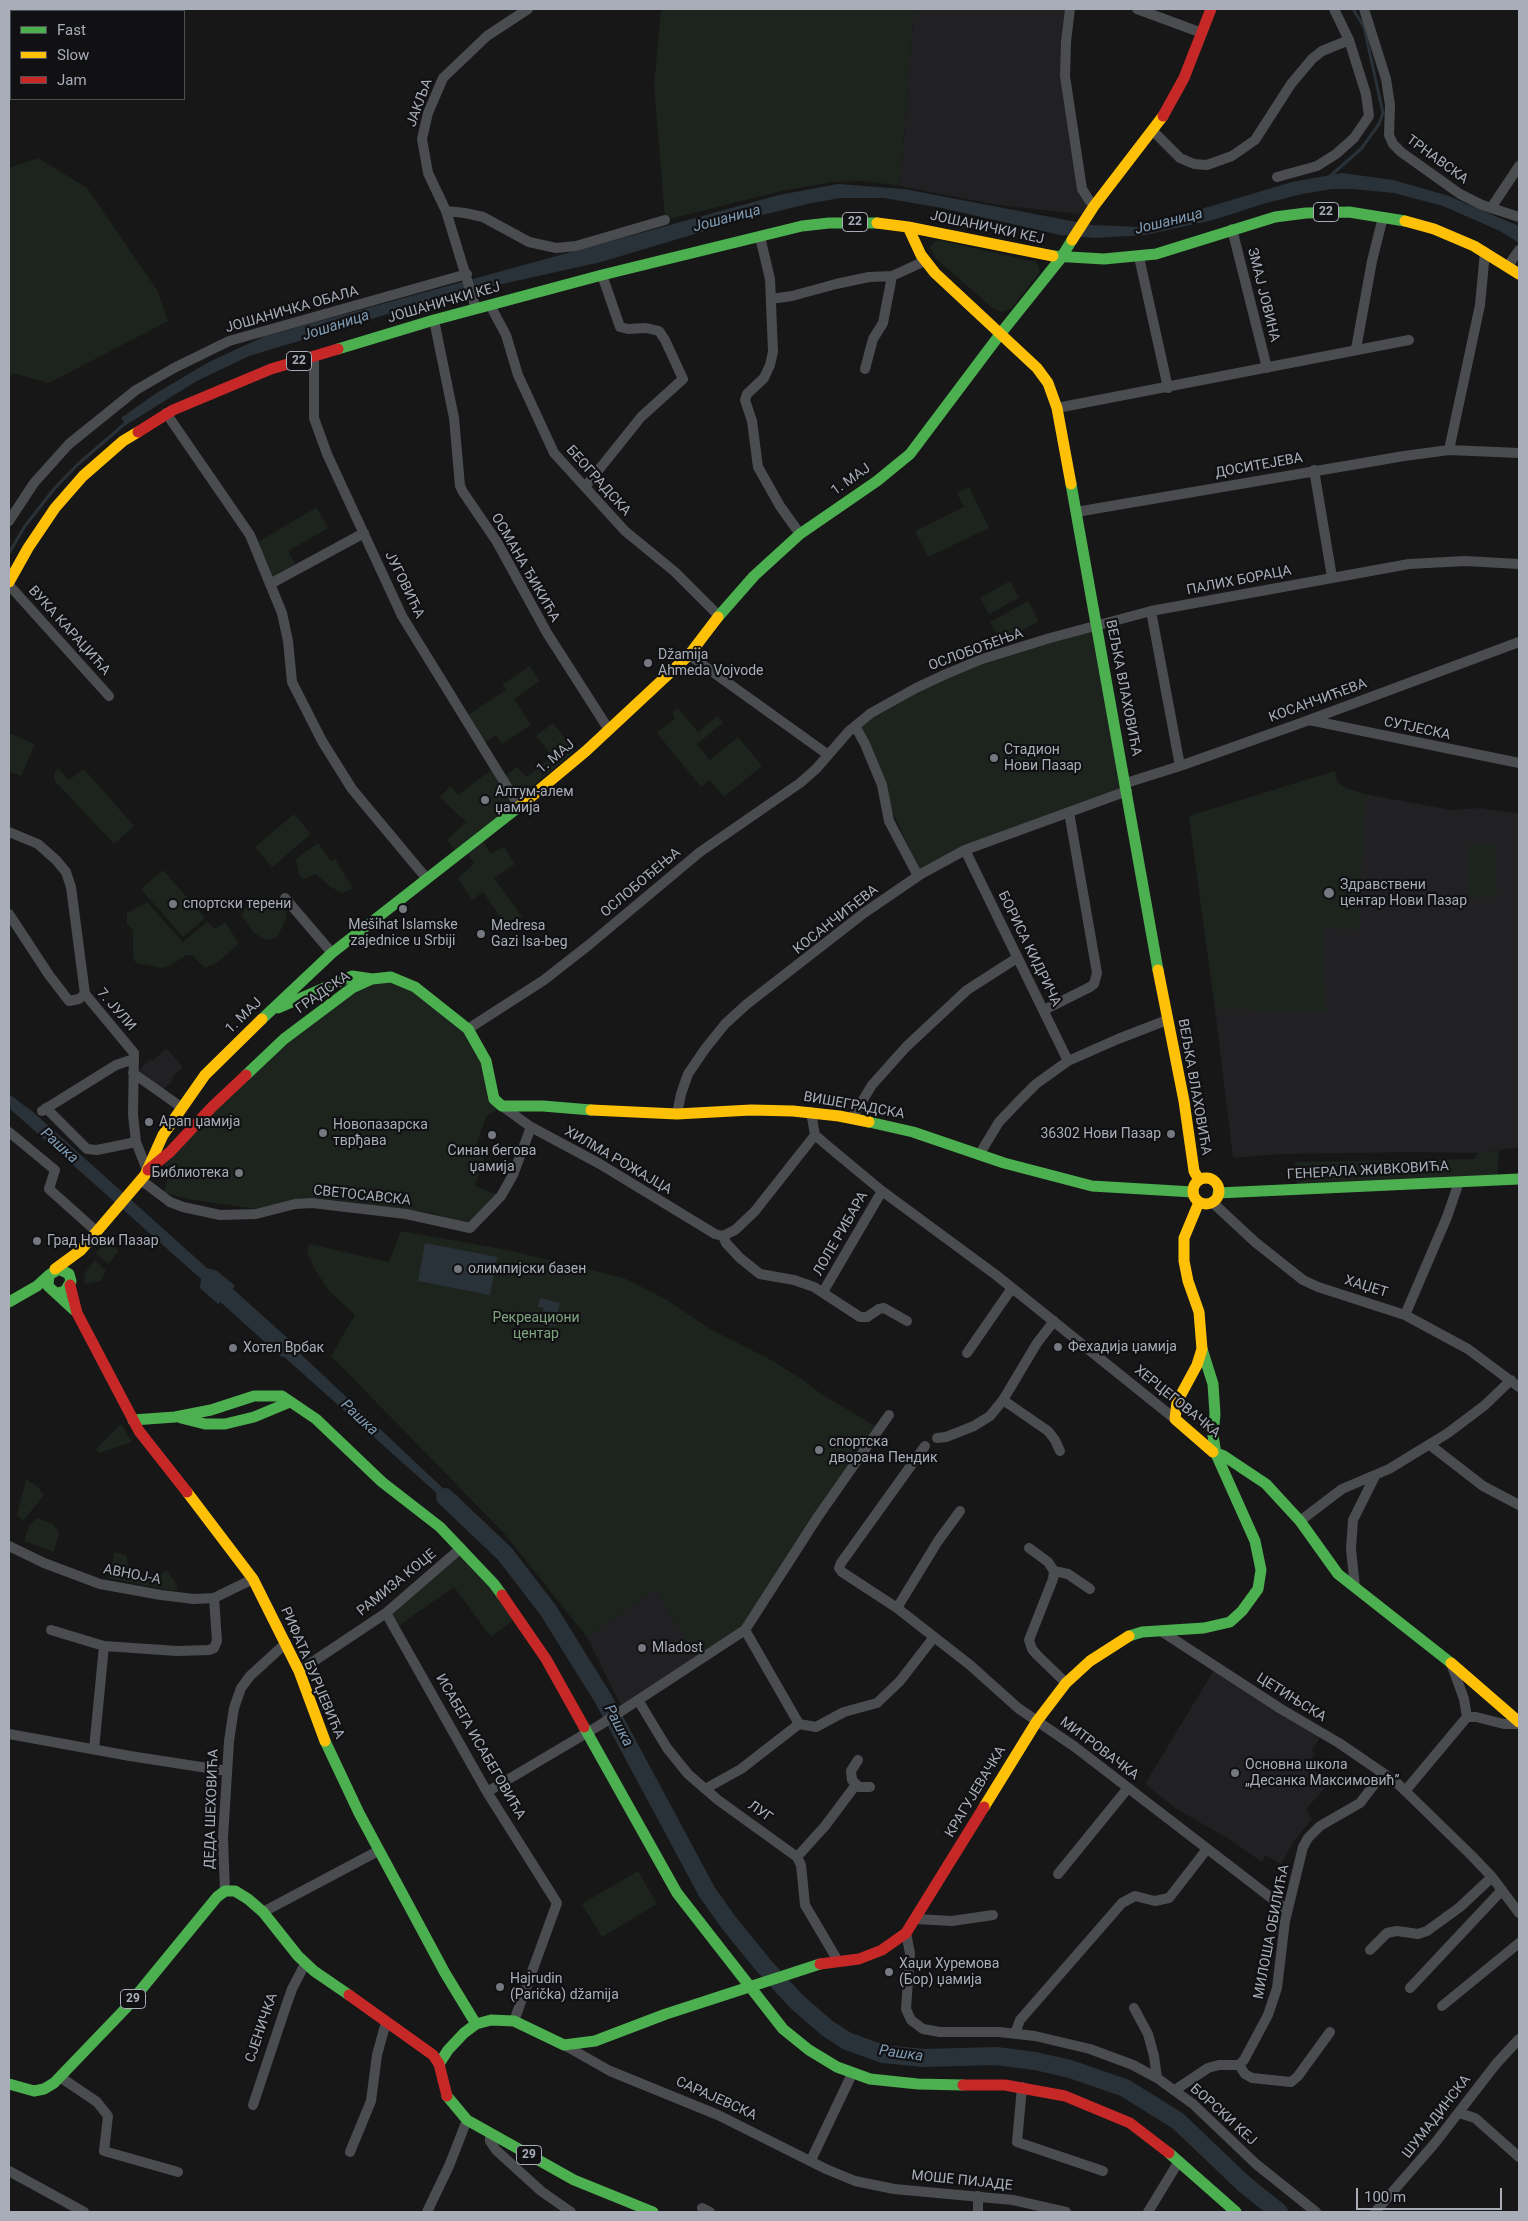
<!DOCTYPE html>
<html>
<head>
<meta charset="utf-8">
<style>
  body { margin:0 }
  #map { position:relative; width:1528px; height:2221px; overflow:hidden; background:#171717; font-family:Roboto,sans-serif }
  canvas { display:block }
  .frame { position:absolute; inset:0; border:10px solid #a8adb8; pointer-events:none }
  .legend { position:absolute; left:10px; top:10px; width:175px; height:90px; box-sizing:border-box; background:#111113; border:1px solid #4d4f55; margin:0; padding:6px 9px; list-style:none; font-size:15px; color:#a8adb8 }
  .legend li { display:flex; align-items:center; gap:10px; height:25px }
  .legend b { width:25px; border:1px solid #4d4f55 }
  .scale { position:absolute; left:1356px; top:2188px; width:146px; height:22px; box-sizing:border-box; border:2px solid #a8adb8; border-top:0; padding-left:6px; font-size:15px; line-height:18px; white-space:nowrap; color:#a8adb8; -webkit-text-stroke:4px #111113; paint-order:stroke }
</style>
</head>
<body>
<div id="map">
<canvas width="1528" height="2221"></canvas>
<div class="frame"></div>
<ul class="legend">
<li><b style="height:6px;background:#4caf50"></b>Fast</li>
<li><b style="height:6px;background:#ffc107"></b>Slow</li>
<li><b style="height:6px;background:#c62828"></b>Jam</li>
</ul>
<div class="scale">100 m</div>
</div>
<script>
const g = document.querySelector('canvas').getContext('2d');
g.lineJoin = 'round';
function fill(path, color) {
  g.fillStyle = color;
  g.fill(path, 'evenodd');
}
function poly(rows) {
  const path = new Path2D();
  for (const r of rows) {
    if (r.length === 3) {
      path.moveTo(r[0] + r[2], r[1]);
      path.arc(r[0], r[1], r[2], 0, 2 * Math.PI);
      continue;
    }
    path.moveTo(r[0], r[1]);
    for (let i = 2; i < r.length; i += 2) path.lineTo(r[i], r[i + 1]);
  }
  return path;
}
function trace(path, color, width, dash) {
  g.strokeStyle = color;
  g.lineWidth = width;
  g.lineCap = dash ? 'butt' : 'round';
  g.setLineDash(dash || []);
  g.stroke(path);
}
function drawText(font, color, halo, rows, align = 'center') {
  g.font = font + ' Roboto,sans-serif';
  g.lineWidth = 4.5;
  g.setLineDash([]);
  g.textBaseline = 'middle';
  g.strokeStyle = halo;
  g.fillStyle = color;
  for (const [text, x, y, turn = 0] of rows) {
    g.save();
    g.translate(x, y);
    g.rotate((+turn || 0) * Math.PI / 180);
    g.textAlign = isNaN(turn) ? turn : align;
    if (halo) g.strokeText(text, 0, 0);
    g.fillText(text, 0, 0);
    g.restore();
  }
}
fill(poly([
  [914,9,1070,9,1065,68,1089,215,998,205,900,186],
  [1335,771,1337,781,1343,787,1359,793,1451,810,1481,808,1519,814,1519,1147,1479,1153,1421,1152,1280,1154,1233,1158,1215,1009,1189,816],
  [166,1048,183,1067,171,1078,173,1080,162,1091,139,1070,150,1059,153,1061],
  [655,1589,698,1659,623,1710,587,1637],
  [1214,1670,1321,1736,1312,1750,1315,1754,1310,1762,1327,1786,1306,1809,1312,1819,1294,1841,1281,1864,1265,1855,1262,1862,1227,1838,1175,1808,1145,1784]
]), '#212123');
fill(poly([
  [661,9,914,9,900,186,865,181,831,182,782,191,665,220,654,86],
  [38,158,87,188,157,290,168,321,49,383,13,373,9,378,9,168],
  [938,240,1036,262,1039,267,1039,273,1011,309,1002,312,994,309,935,258,930,246],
  [969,487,989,528,928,557,915,531,964,507,957,493],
  [317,507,328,528,288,551,295,564,271,578,258,542],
  [1010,581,1019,598,989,614,980,598],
  [1028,601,1039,621,1001,642,990,622],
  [1096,625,1127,791,965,850,921,874,854,726,946,674],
  [530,666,540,681,514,699,531,725,502,744,496,735,483,744,465,717,506,690,502,685],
  [678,708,698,732,717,716,723,723,697,744,710,760,738,737,762,766,724,797,710,780,701,787,657,733,675,718,672,713],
  [553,723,575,751,518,798,503,777,517,767,527,777,552,756,536,736],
  [9,733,35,744,21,776,11,772,9,778],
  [58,768,69,780,84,769,134,826,114,844,54,780,55,771],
  [491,770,513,804,456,851,447,840,466,822,440,797,451,786,458,795],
  [1335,771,1337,781,1343,787,1367,795,1363,828,1360,930,1323,928,1326,1012,1215,1009,1189,816],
  [294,814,311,834,272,867,255,847],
  [482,840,491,854,504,847,515,864,494,878,522,917,509,929,483,892,472,900,458,878,474,864,467,852],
  [318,843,331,861,335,859,353,888,342,893,331,887,316,874,304,879,299,875,296,859],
  [1494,845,1497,897,1470,898,1467,846],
  [163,870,205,918,183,937,141,889],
  [278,900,285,905,287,916,277,938,267,940,254,933,241,915,247,906,268,905],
  [147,902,183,942,207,922,215,929,225,922,239,944,216,963,205,968,192,955,186,955,171,965,163,968,136,963,133,958,133,930,127,924,127,913],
  [391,977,461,1024,502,1106,486,1117,475,1149,486,1152,475,1186,501,1196,470,1228,433,1213,320,1198,304,1198,257,1209,187,1199,164,1192,170,1171,161,1161,329,1004],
  [1499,1150,1497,1179,1297,1189,1295,1162,1474,1159,1479,1153],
  [401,1231,507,1250,624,1278,667,1300,710,1329,771,1360,803,1380,821,1394,880,1429,745,1630,698,1659,655,1589,587,1637,503,1532,331,1356,355,1315,329,1291,314,1268,307,1252,309,1244,389,1262],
  [108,1240,119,1251,108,1264,96,1253],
  [95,1260,106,1271,100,1281,84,1284,85,1273],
  [121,1424,132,1442,99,1453,96,1449],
  [26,1480,36,1485,44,1495,23,1521,17,1515],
  [37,1518,53,1524,59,1533,54,1552,24,1541,29,1525],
  [461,1548,518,1616,491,1637,454,1587,394,1629,386,1613],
  [115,1552,126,1555,129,1566,143,1577,154,1577,167,1571,178,1586,174,1591,163,1589,108,1578],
  [638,1871,657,1904,602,1937,582,1904]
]), '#1d241e');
fill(poly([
  [1342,173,1393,180,1446,195,1519,226,1519,243,1500,231,1443,206,1394,193,1353,189,1332,189,1302,194,1266,203,1213,220,1145,235,1095,238,1060,235,942,208,884,198,840,198,807,204,738,221,601,262,484,288,388,314,249,356,195,382,126,425,121,418,158,392,209,362,265,336,779,195,838,184,904,189,1092,225,1141,227,1292,182],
  [9,1094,33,1112,207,1268,217,1271,235,1286,232,1290,237,1295,228,1305,222,1299,218,1304,200,1288,201,1279,9,1108],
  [425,1243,497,1257,490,1295,418,1281],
  [540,1298,560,1303,555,1326,540,1323,544,1308,538,1307],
  [272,1327,466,1510,459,1513,263,1338]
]), '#2a3239');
trace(poly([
  [1329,177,1361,149,1379,124,1383,113,1364,27,1353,9],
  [9,553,25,526,54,489,77,465,128,421]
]), '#2a3239', 3);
trace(poly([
  [215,1285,285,1348],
  [445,1497,505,1554,548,1610,604,1700,707,1892,729,1923,764,1966,797,2002,827,2028,847,2041,883,2054,924,2058,996,2056,1035,2061,1070,2069,1125,2088,1178,2121,1244,2184,1279,2212]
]), '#2a3239', 18);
trace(poly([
  [1070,9,1066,42,1065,76,1082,189,1089,200,1094,206],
  [1137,9,1202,33],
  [1364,9,1386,79,1390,105,1389,135,1393,144,1401,152,1460,194,1482,205,1519,217],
  [1153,131,1180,158,1194,164,1207,165,1232,156,1255,140,1291,84,1312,59,1322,51,1349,40],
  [1277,177,1317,166,1336,154,1354,138,1369,116,1366,94,1349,40,1334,9],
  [1491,208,1519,166],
  [446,211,465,213,483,217,529,242,556,248,576,246,665,220],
  [1232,229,1267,368],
  [760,237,770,279,773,352,770,365,764,378,747,394,745,400,752,421,758,467,780,506,800,534],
  [1139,257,1168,388],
  [1508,266,1519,250],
  [771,299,792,296,836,284,869,277,892,276,925,261],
  [490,305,506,335,518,375,554,453,625,531,675,572,719,616],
  [476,309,446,211,428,173,422,139,428,113,443,78,487,36,528,9],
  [434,320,454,418,460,486,463,492,497,542,547,633,609,730],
  [1356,349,1372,261,1383,217],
  [314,357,314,418,327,454,402,616,519,806],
  [865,369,873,339,883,323,892,276],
  [1057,408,1409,340],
  [166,413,250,535,282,613,288,641,292,682,322,741,352,789,427,879],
  [1449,450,1480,305,1485,252],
  [1314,470,1332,577],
  [585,487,641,417,683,379,665,340,659,331,646,328,628,329,620,327,602,275],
  [1076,512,1404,456,1449,450,1519,453],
  [9,521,34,483,69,444,136,390,174,368,229,341,467,274],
  [270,584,364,533],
  [9,585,109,696],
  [1151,611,1180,766],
  [689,655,827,754],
  [1309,720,1519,763],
  [855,726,865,744,882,785,889,821,918,876],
  [1126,783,1180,766,1301,723,1519,642],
  [9,832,38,844,56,860,66,872,71,887,85,994],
  [965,850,1068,1061],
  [285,898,332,953],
  [9,914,49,975,69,1001,79,999,85,994],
  [85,994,134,1053,133,1115,136,1142,147,1170],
  [1044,1010,1090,987,1094,984,1097,973,1069,812],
  [468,1029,544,980,590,944,700,852,800,783,816,769,849,731,871,713,916,688,946,674,982,659,1050,638,1151,611,1409,564,1465,561,1519,564],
  [133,1073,181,1107],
  [502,1106,531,1127,600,1164,715,1234,723,1236,735,1230,755,1211,815,1135],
  [46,1108,87,1149,97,1150,136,1142],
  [42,1111,116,1065,134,1059],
  [811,1112,815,1135,829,1147,882,1191,996,1275,1175,1419],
  [677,1114,681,1094,688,1074,705,1049,725,1024,747,1004,864,913,921,874,965,850,1127,791],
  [852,1118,872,1085,906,1047,967,990,1017,958],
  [9,1132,55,1170,49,1189,96,1231],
  [979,1155,999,1122,1019,1101,1036,1084,1068,1061,1118,1039,1167,1020],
  [141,1180,170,1202,183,1207,220,1215,256,1214,295,1204,312,1203,406,1214,470,1228,501,1196,513,1175,531,1127],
  [1212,1202,1255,1242,1303,1280,1318,1287,1405,1315,1468,1349,1519,1387],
  [723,1236,726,1243,740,1258,760,1274,794,1280,814,1287,860,1317,867,1317,879,1309,884,1308,907,1321],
  [823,1292,882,1191],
  [1405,1315,1447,1217,1459,1182],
  [967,1353,1012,1288],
  [1003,1400,1048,1431,1055,1440,1060,1451],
  [937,1438,946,1437,974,1426,990,1416,1003,1400,1037,1343,1054,1321],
  [1430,1445,1483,1486,1519,1505],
  [925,1446,841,1563,839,1568,842,1572,897,1608,970,1665,1018,1708,1075,1747,1287,1910],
  [1300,1521,1342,1489,1389,1469,1448,1433,1485,1405,1511,1380],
  [9,1546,44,1563,100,1584,161,1595,194,1599,214,1598,253,1579],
  [1029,1548,1048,1562,1054,1571,1068,1574,1090,1589],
  [1054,1571,1053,1579,1029,1640,1032,1649,1037,1655,1066,1683],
  [1355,1587,1351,1549,1353,1520,1375,1476],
  [897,1608,938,1541,960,1511],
  [386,1613,487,1792,557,1903,514,2021],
  [51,1630,104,1646,177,1651,209,1650,214,1648,217,1641,214,1598],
  [745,1630,799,1724],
  [1161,1631,1281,1709,1339,1743,1396,1782,1471,1855,1492,1877,1519,1913],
  [299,1671,386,1613,461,1548],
  [638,1700,667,1748,688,1774,718,1800,797,1857,801,1865,805,1905,838,1961],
  [1467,1717,1476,1717,1504,1724,1519,1724],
  [9,1734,130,1756,227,1771],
  [94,1749,104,1646],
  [858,1760,851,1771,852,1780,859,1787,870,1787],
  [705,1789,741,1769,799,1724,816,1727,844,1712,877,1703,900,1681,934,1637],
  [1406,1790,1467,1717,1464,1699,1452,1666],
  [487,1792,600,1725,745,1630,817,1518,889,1415],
  [797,1857,825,1826,855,1786],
  [1058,1874,1128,1788],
  [225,1891,223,1838,229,1741,234,1708,241,1688,250,1676,286,1643],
  [263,1912,378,1851],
  [916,1919,952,1921,993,1915],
  [906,1933,910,1953,906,2009,911,2020,923,2029,940,2032,999,2032,1035,2036,1090,2049,1133,2065,1157,2078,1193,2104,1256,2164,1316,2212],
  [1370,1950,1387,1933,1397,1931,1418,1934,1427,1931,1460,1907,1492,1877],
  [1410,1988,1502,1890],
  [1442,2006,1519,1943],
  [1134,2008,1148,2034,1154,2056,1157,2078],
  [1015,2033,1020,2020,1122,1903,1135,1896,1155,1901,1169,1898,1207,1849],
  [564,2045,610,2071,718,2115,826,2169,855,2181,894,2189,1013,2200,1066,2212],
  [1239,2065,1245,2074,1252,2078,1291,2082,1298,2076,1330,2032],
  [60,2077,97,2102,108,2116,104,2151,178,2172],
  [1022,2087,1017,2142,1103,2171],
  [1175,2090,1208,2068,1219,2065,1239,2065,1244,2060,1268,2015,1277,1988,1285,1921,1303,1847,1308,1838,1320,1826,1360,1803,1383,1773],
  [253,2105,285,2009,292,1989,305,1964],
  [1459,2113,1475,2118,1519,2157],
  [490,2133,490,2141,496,2150,541,2191,571,2212],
  [350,2152,371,2101,377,2055,386,2022],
  [811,2160,852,2074],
  [9,2171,84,2212],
  [702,2208,710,2212],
  [427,2212,449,2166,467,2120],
  [978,2212,978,2196],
  [1148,2212,1179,2161],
  [1375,2212,1435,2143,1496,2064,1519,2039]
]), '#4b4c50', 10);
trace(poly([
  [1053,256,1104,259,1156,254,1275,217,1306,213,1349,212,1405,221],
  [338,349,434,320,602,275,802,226,829,223,877,223],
  [1071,484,1158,970],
  [718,617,754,576,800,534,877,481,910,454,1001,333,1061,258,1072,240],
  [278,1008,352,976,372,979],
  [262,1019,332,953,520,806],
  [246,1075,284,1039,352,988,372,979,391,977,415,987,468,1029,486,1061,494,1099,502,1106,543,1106,591,1110],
  [869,1122,913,1132,1004,1163,1092,1186,1193,1192],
  [1218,1193,1519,1179],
  [58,1293,65,1291,71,1281,69,1274,59,1269,49,1275,48,1286,74,1310],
  [9,1302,37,1286,49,1275],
  [181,1418,205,1424,225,1424,254,1417,290,1402],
  [133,1420,175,1417,211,1410,254,1396,282,1396,316,1419,382,1482,440,1527,494,1584,502,1595],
  [1213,1452,1224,1456,1266,1484,1300,1521,1338,1574,1451,1663],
  [1129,1636,1142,1632,1204,1628,1230,1622,1242,1611,1258,1589,1261,1570,1255,1541,1216,1454,1213,1436,1215,1414,1213,1384,1202,1349],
  [584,1727,677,1893,783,2029,809,2050,837,2067,870,2079,918,2084,963,2085],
  [325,1741,359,1813,445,1973,476,2024],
  [439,2064,448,2050,464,2033,476,2024,491,2020,514,2021,564,2045,595,2041,666,2014,820,1964],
  [9,2084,34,2091,44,2089,54,2083,126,2008,217,1897,225,1891,235,1891,248,1899,263,1912,298,1956,314,1971,349,1995],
  [447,2096,467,2120,574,2180,653,2212],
  [1169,2153,1236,2212]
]), '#4caf50', 11);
trace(poly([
  [1405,221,1434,229,1474,246,1519,274],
  [877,223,908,227,1053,256],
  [908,227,921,255,935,273,1037,368,1048,383,1057,408,1071,484],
  [1072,240,1094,206,1163,116],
  [9,582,28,548,55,508,83,476,123,441,138,432],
  [520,806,586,751,689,655,718,617],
  [1158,970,1184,1101,1194,1171,1199,1180],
  [591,1110,677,1114,751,1110,793,1111,839,1116,869,1122],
  [1206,1191,13],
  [1199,1202,1184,1238,1184,1261,1188,1281,1199,1312,1202,1349,1197,1365,1177,1402,1175,1419,1213,1452],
  [55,1269,81,1250,145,1175,163,1135,205,1075,262,1019],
  [187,1492,253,1579,299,1671,325,1741],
  [1451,1663,1519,1722],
  [984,1807,1037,1721,1066,1683,1090,1661,1129,1636]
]), '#ffc107', 11);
trace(poly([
  [1163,116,1184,78,1211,9],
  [138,432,173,410,271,369,338,349],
  [148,1170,170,1152,212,1107,246,1075],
  [70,1285,77,1313,139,1431,187,1492],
  [502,1595,546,1659,584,1727],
  [820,1964,859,1959,882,1950,906,1933,984,1807],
  [349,1995,433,2055,439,2064,447,2096],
  [963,2085,1005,2085,1065,2096,1130,2123,1169,2153]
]), '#c62828', 11);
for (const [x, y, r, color] of [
  [648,663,5,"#757880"],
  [994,758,5,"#757880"],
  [485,800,5,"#757880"],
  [1329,893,6,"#757880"],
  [173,904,5,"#757880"],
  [403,909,5,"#757880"],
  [481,934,5,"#757880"],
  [149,1122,5,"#757880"],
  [323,1133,5,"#757880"],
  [1171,1134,5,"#757880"],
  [492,1135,5,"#757880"],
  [239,1173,5,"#757880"],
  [37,1241,5,"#757880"],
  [458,1269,5,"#757880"],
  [1058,1347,5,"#757880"],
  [233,1348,5,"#757880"],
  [819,1450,5,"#757880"],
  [642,1648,5,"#757880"],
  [1235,1773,5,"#757880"],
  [889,1972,5,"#757880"],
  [500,1987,5,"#757880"]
]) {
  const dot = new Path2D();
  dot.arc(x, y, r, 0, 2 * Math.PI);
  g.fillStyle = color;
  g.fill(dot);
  trace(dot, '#111113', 2);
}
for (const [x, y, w] of [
  [1326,212,25],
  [855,222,25],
  [299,361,25],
  [133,1999,25],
  [529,2155,25]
]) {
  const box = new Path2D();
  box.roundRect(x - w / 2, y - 9.5, w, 19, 4);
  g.fillStyle = '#111113';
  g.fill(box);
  trace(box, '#a8adb8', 1);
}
drawText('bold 12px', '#a8adb8', null, [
  ["22",1326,212],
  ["22",855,222],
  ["22",299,361],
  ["29",133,1999],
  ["29",529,2155]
]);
drawText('14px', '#a8adb8', '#111113', [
  ["ЈАКЉА",420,103,-70],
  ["ТРНАВСКА",1437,160,36],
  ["ЈОШАНИЧКИ КЕЈ",987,228,12],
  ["ЗМАЈ ЈОВИНА",1263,295,76],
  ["ЈОШАНИЧКИ КЕЈ",444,303,-16],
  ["ЈОШАНИЧКА ОБАЛА",292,310,-16],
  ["ДОСИТЕЈЕВА",1259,466,-10],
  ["1. МАЈ",851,480,-35],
  ["БЕОГРАДСКА",598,481,48],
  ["ОСМАНА ЂИКИЋА",525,568,60],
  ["ПАЛИХ БОРАЦА",1239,581,-11],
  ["ЈУГОВИЋА",404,585,64],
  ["ВУКА КАРАЏИЋА",69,631,48],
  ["ОСЛОБОЂЕЊА",976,650,-20],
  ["ВЕЉКА ВЛАХОВИЋА",1123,688,79],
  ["КОСАНЧИЋЕВА",1318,701,-20],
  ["СУТЈЕСКА",1417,729,12],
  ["1. МАЈ",556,757,-40],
  ["ОСЛОБОЂЕЊА",641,883,-40],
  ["КОСАНЧИЋЕВА",836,920,-38],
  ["БОРИСА КИДРИЧА",1029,949,64],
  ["ГРАДСКА",323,993,-35],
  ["7. ЈУЛИ",116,1010,49],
  ["1. МАЈ",244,1016,-44],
  ["ВЕЉКА ВЛАХОВИЋА",1194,1087,80],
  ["ВИШЕГРАДСКА",854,1106,10],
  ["ХИЛМА РОЖАЈЦА",618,1161,30],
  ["ГЕНЕРАЛА ЖИВКОВИЋА",1368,1171,-3],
  ["СВЕТОСАВСКА",362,1196,6],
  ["ЛОЛЕ РИБАРА",841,1234,-60],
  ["ХАЏЕТ",1366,1287,17],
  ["ХЕРЦЕГОВАЧКА",1177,1402,39],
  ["АВНОЈ-А",132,1575,11],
  ["РАМИЗА КОЦЕ",397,1583,-39],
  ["РИФАТА БУРЏЕВИЋА",312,1673,67],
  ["ЦЕТИЊСКА",1291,1698,32],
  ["ИСАБЕГА ИСАБЕГОВИЋА",480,1747,60],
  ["МИТРОВАЧКА",1099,1749,37],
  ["КРАГУЈЕВАЧКА",976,1792,-59],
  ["ДЕДА ШЕХОВИЋА",212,1809,-88],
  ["ЛУГ",760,1812,35],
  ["МИЛОША ОБИЛИЋА",1272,1932,-79],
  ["СЈЕНИЧКА",262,2028,-71],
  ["САРАЈЕВСКА",716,2099,24],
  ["БОРСКИ КЕЈ",1223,2115,42],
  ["ШУМАДИНСКА",1437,2117,-52],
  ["МОШЕ ПИЈАДЕ",962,2181,6]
]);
drawText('14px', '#a8adb8', '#111113', [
  ["Džamija",658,655],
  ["Ahmeda Vojvode",658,671],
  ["Стадион",1004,750],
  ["Нови Пазар",1004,766],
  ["Алтум-алем",495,792],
  ["џамија",495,808],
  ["Здравствени",1340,885],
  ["центар Нови Пазар",1340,901],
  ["спортски терени",183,904],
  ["Mešihat Islamske",403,925,"center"],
  ["zajednice u Srbiji",403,941,"center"],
  ["Medresa",491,926],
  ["Gazi Isa-beg",491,942],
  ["Арап џамија",159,1122],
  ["Новопазарска",333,1125],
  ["тврђава",333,1141],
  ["36302 Нови Пазар",1161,1134,"right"],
  ["Синан бегова",492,1151,"center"],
  ["џамија",492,1167,"center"],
  ["Библиотека",229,1173,"right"],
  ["Град Нови Пазар",47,1241],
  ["олимпијски базен",468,1269],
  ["Фехадија џамија",1068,1347],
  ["Хотел Врбак",243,1348],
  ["спортска",829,1442],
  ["дворана Пендик",829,1458],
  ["Mladost",652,1648],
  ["Основна школа",1245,1765],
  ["„Десанка Максимовић”",1245,1781],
  ["Хаџи Хуремова",899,1964],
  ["(Бор) џамија",899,1980],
  ["Hajrudin",510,1979],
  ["(Parička) džamija",510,1995]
], 'left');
drawText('14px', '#7fa381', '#111113', [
  ["Рекреациони",536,1318],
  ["центар",536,1334]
]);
drawText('italic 15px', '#7f9bb3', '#111113', [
  ["Јошаница",727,219,-15],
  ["Јошаница",1169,222,-14],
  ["Јошаница",336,326,-18],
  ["Рашка",59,1146,42],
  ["Рашка",359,1418,43],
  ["Рашка",618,1726,62],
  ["Рашка",901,2054,8]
]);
</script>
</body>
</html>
